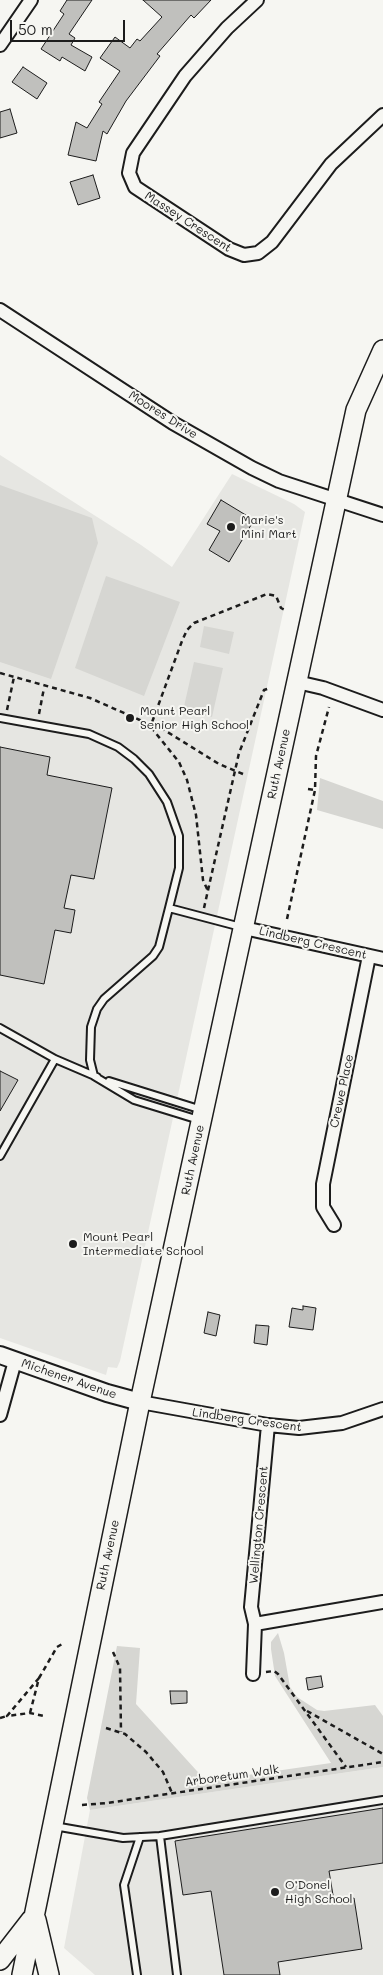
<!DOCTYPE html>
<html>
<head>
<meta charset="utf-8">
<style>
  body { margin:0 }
  #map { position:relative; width:383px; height:1975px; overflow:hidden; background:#f6f6f2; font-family:Mali,sans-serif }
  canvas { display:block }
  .scale { position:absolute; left:10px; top:20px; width:115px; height:22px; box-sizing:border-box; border:2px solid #1c1c1c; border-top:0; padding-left:6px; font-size:15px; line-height:18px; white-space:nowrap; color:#1c1c1c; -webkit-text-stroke:4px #f6f6f2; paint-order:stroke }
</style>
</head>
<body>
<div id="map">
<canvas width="383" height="1975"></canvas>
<div class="scale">50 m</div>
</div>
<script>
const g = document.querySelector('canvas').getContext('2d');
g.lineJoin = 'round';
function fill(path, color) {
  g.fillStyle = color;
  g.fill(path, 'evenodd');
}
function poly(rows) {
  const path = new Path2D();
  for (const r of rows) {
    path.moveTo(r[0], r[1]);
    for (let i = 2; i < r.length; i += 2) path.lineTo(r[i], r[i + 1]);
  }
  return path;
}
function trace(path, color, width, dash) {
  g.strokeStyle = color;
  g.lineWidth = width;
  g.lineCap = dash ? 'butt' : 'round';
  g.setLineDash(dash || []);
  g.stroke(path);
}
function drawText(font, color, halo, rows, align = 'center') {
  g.font = font + ' Mali,sans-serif';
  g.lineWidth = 4;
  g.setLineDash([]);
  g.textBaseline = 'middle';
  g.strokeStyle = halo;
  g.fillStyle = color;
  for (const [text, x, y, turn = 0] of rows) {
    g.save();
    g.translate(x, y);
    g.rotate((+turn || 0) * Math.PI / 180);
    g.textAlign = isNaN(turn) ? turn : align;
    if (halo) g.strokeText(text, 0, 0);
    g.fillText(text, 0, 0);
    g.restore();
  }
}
fill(poly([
  [0,455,141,545,172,567,232,474,294,504,305,512,120,1361,117,1368,108,1367,106,1375,0,1338],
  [383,1767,383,1975,95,1975,64,1948,90,1810]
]), '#e6e6e2');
fill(poly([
  [0,485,92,518,98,543,51,679,0,662],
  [106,576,180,602,144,696,75,668],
  [204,626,234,632,229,654,200,647],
  [194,662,223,668,212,717,183,711],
  [320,778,383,801,383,829,317,810],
  [278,1633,284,1653,290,1687,297,1697,317,1710,324,1711,375,1705,383,1716,383,1767,90,1810,87,1798,117,1646,140,1648,136,1704,206,1781,331,1763,275,1676,271,1649,271,1642]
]), '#d6d6d2');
const building = poly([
  [67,0,92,0,69,34,75,38,71,45,92,57,85,71,62,57,60,61,41,49,64,14,60,11,67,0],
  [143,0,211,0,194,18,191,15,157,54,160,56,126,101,107,134,103,131,96,161,68,155,76,122,87,128,102,104,99,102,120,71,100,58,115,37,130,48,137,39,140,41,162,17,143,0],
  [23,67,47,83,37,99,12,82,23,67],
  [10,109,17,133,0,138,0,112,10,109],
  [93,175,100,198,78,205,70,182,93,175],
  [221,500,254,520,229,562,209,550,220,531,207,524,221,500],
  [0,747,50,757,47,775,112,788,94,879,71,875,64,908,75,910,71,933,55,930,44,984,0,975,0,747],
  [0,1071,18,1080,0,1111,0,1071],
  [303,1306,316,1308,313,1330,289,1327,292,1308,303,1310,303,1306],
  [208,1312,220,1315,216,1336,204,1333,208,1312],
  [256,1325,269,1326,267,1345,254,1343,256,1325],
  [321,1676,323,1687,308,1690,306,1678,321,1676],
  [170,1691,187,1691,187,1703,171,1704,170,1691],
  [383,1808,383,1863,329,1871,334,1901,354,1898,362,1949,278,1962,280,1975,224,1975,211,1891,183,1895,175,1841,383,1808]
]);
fill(building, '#c0c0bd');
trace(building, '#1c1c1c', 1);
const service = poly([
  [0,718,89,734,118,747,134,759,149,774,167,802,179,836,179,868,169,908,241,927],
  [169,908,159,947,153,956,104,999,97,1009,91,1027,90,1060,94,1076,134,1100,199,1120],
  [0,1028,55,1059,97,1077],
  [109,1081,202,1110],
  [0,1156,55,1059],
  [54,1826,123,1838,160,1836,177,1975],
  [160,1836,383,1800],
  [137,1975,124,1885,140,1837]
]);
const minor = poly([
  [257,0,227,28,185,76,133,153,129,173,135,187,229,249,244,255,258,253,272,242,331,164,383,115],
  [0,45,31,0],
  [0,310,173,423,252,468,279,481,383,515],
  [297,682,323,688,383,710],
  [244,928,383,959],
  [334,1225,323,1207,323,1184,369,956],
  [140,1402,268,1425,299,1428,342,1423,383,1409],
  [0,1415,15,1361],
  [268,1425,251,1607,255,1624,383,1602],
  [253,1674,255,1624]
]);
const tertiary = poly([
  [0,1355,107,1393,140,1402]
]);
const secondary = poly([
  [36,1920,49,1975],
  [0,1960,31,1920],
  [22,1975,140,1402,356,410,383,350]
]);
trace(service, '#1c1c1c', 10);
trace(minor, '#1c1c1c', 16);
trace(tertiary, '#1c1c1c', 20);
trace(secondary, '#1c1c1c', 22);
trace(poly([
  [0,673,90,698,151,725,154,731,179,762,187,780,196,815,203,880,208,891],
  [7,710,14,677],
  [39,714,44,688],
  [243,774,219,764,161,728,151,725,182,641,187,630,194,623,267,594,276,596,281,608,287,611],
  [308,789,315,790],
  [204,908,239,753,264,690,270,688],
  [287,919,315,790,316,756,329,707],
  [113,1652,120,1668,121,1732],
  [266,1672,274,1671,278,1674,346,1767],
  [39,1678,7,1716,30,1713,44,1716],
  [307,1711,383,1754],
  [30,1713,39,1678,57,1647,64,1643],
  [0,1718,7,1716],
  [106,1728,125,1734,146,1752,163,1772,172,1793],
  [82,1805,107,1803,383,1762]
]), '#1c1c1c', 2.5, [5, 4]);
trace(service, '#f6f6f2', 6);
trace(minor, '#f6f6f2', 12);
trace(tertiary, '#f6f6f2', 16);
trace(secondary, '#f6f6f2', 19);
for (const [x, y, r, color] of [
  [231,527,5,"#1c1c1c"],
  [130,718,5,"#1c1c1c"],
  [73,1244,5,"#1c1c1c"],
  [275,1892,5,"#1c1c1c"]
]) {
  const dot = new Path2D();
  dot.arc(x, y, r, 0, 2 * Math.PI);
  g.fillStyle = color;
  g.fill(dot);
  trace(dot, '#f6f6f2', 2);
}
drawText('12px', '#1c1c1c', '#f6f6f2', [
  ["Massey Crescent",188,222,33],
  ["Moores Drive",163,415,32],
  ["Ruth Avenue",279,764,-78],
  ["Lindberg Crescent",313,943,13],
  ["Crewe Place",342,1091,-78],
  ["Ruth Avenue",193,1160,-78],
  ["Michener Avenue",69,1379,19],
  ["Lindberg Crescent",247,1420,8],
  ["Wellington Crescent",259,1525,-85],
  ["Ruth Avenue",108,1555,-78],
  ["Arboretum Walk",232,1776,-8]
]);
drawText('12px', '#1c1c1c', '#f6f6f2', [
  ["Marie's",241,520],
  ["Mini Mart",241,534],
  ["Mount Pearl",140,711],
  ["Senior High School",140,725],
  ["Mount Pearl",83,1237],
  ["Intermediate School",83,1251],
  ["O’Donel",285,1885],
  ["High School",285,1899]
], 'left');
</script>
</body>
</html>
